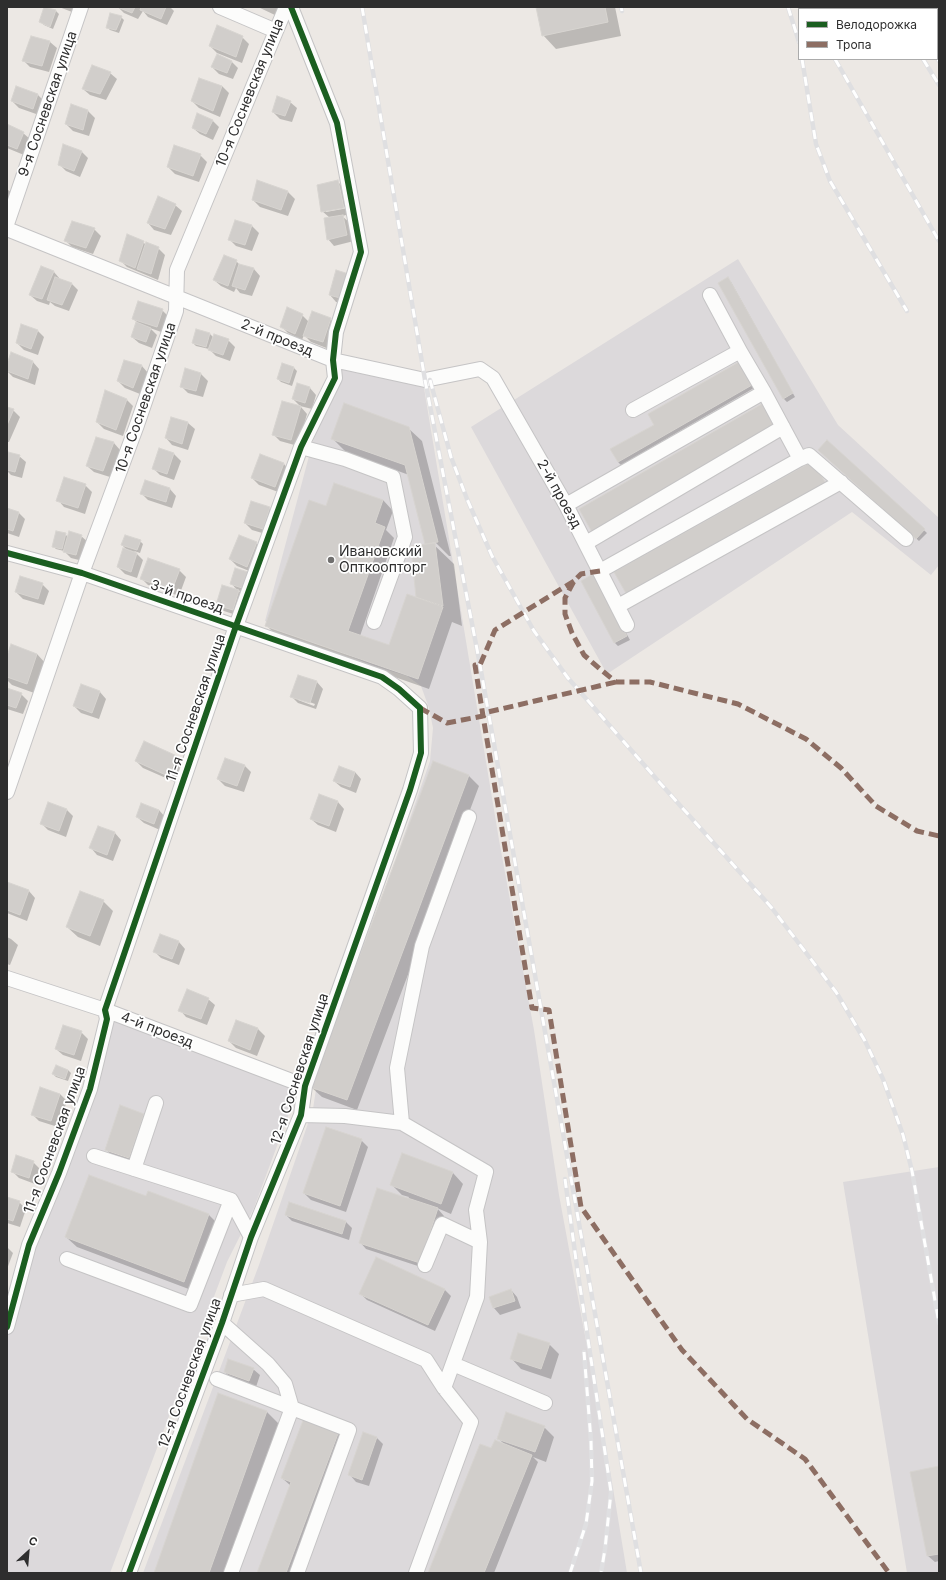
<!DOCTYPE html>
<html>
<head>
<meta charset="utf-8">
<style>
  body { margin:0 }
  #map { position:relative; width:946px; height:1580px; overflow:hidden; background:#ece8e4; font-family:Inter,sans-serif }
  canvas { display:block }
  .frame { position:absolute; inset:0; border:8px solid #2e2e2e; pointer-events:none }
  .legend { position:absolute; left:798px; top:8px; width:140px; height:52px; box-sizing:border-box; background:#fff; border:1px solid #ababab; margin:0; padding:5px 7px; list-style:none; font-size:12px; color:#2e2e2e }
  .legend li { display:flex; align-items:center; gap:8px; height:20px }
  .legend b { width:20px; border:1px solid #ababab }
  .north { position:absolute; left:8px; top:1532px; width:40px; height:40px; -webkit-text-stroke:3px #fff; paint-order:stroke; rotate:26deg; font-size:11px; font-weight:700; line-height:16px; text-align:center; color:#2e2e2e }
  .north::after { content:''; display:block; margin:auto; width:14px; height:18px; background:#2e2e2e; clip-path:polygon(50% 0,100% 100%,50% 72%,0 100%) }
</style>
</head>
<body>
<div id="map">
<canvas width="946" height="1580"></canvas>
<div class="frame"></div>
<ul class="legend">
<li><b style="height:5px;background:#1b5e20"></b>Велодорожка</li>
<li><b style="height:5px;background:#8d6e63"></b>Тропа</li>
</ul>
<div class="north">С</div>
</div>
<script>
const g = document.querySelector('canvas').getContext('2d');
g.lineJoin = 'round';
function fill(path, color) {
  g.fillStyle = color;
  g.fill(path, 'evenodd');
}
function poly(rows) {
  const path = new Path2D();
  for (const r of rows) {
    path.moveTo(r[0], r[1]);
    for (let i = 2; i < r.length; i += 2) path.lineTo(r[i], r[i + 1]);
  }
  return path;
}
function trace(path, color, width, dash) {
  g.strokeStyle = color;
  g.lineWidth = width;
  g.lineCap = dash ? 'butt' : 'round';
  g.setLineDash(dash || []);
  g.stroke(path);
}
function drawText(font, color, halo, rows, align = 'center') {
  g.font = font + ' Inter,sans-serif';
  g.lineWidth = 3.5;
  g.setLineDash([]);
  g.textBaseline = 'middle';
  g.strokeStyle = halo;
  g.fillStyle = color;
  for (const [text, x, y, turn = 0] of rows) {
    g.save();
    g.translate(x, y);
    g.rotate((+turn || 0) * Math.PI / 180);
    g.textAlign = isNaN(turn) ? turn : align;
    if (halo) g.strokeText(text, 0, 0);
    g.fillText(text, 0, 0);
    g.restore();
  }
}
fill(poly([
  [738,259,838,425,939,518,939,565,931,575,852,512,607,674,471,427],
  [350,369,423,382,499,840,534,1030,559,1195,611,1476,627,1573,143,1573,259,1265,313,1109,317,1083,430,761,433,728,429,708,421,686,407,676,374,666,265,621,332,370],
  [111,1015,295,1082,294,1100,254,1208,227,1262,110,1573,7,1573,7,1338,32,1246],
  [939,1167,939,1573,907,1573,843,1182]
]), '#dcd9db');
fill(poly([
  [45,7,56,11,59,14,53,29,44,25,41,22],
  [59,7,74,7,72,12],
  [118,7,170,7,174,11,167,25,148,17,143,11,138,19,124,13],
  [258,7,279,7,277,16],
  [537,7,615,7,621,36,556,49,543,35],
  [121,17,124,20,119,33,110,30,107,27],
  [31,37,50,42,57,48,49,72,30,67,23,60],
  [242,37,249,44,242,63,217,53,210,46],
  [231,61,238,68,233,79,219,74,212,67],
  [110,73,117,79,106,100,90,95,83,89],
  [199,79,222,86,229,93,220,117,199,108,192,101],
  [38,95,44,101,39,115,19,108,12,101],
  [290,102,297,108,292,122,280,119,273,112],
  [72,106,88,111,95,118,89,136,73,131,66,124],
  [212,120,219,127,213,140,200,134,193,128],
  [7,126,23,133,30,139,24,155,7,148],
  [81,151,88,158,80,177,66,171,59,164],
  [200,155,207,162,199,182,175,174,168,167],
  [258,181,288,192,295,199,288,216,260,207,253,200],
  [337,181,344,188,348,206,326,210,326,212,348,208,350,214,342,216,350,223,354,241,334,246,328,239,330,218,322,211],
  [7,189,15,196,7,218],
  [175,205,182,211,171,235,154,230,148,223],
  [235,221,252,226,259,233,252,251,236,246,229,239],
  [94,229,101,236,93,254,72,247,66,241],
  [143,242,146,245,158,248,165,255,158,280,127,267,120,260],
  [236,261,240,265,254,269,260,276,252,296,240,293,236,288,234,292,221,286,214,280],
  [337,271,350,305,336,302,330,295],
  [54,272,60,279,71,283,78,290,69,311,55,306,50,302,49,305,37,301,30,295],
  [728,279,731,282,795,397,787,402,784,399],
  [162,310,169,317,164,333,150,328,157,335,152,348,139,343,132,337,137,322,133,319],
  [302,315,309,322,330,319,337,325,329,349,311,342,304,335,302,340,288,333,281,326],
  [37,330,44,337,38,355,24,350,17,343],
  [210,334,214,338,228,340,235,347,230,361,216,356,209,349,196,346,193,343],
  [33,362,39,369,35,385,13,377,7,371,7,367],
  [124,362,142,366,148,373,140,394,125,388,118,381],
  [739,363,754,388,621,465,618,462,655,425],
  [283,365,294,368,297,371,292,386,281,382,278,379],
  [186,370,201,374,208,381,203,397,188,393,181,386],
  [310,388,316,395,312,409,300,406,293,399],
  [126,399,133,406,123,436,104,429,97,422],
  [283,402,301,407,307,414,298,446,280,441,273,434],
  [7,408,13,410,20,417,9,442,7,442],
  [172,418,188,423,195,429,188,450,172,445,166,438],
  [408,428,422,441,451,556,449,556,433,540,431,542,454,564,462,626,452,622,429,689,277,636,267,626,327,507,383,500,393,511,386,530,394,538,360,636,390,647,420,600,417,596,427,545,409,475,346,452,332,438],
  [96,438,114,443,120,450,110,477,94,472,87,466],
  [827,441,927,533,919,541,819,450],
  [160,449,174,454,181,461,174,480,160,475,153,468],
  [9,453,19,456,26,462,22,478,11,475,7,471,7,459],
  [284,464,290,471,281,493,259,485,252,478],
  [146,481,170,489,176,496,172,508,148,500,142,494],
  [85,485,92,492,85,514,64,507,58,500],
  [269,508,276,514,269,535,252,530,245,523],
  [7,509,18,512,25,519,19,537,7,533],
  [65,534,68,537,81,536,88,542,83,561,71,558,64,551,56,549,53,546],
  [140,541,143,544,140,553,134,551,143,560,137,578,125,574,118,567,128,551,122,545],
  [256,543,263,549,254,573,237,566,230,559],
  [179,570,186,577,179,596,148,585,142,579],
  [247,573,254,580,249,594,237,590,231,583],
  [593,575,596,578,630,640,618,646,615,643,582,581],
  [42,584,49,591,44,605,23,599,16,592],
  [223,586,239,591,245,598,239,616,224,611,217,604],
  [12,645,37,654,47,665,37,694,12,685,7,680,7,659],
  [317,682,323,689,316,709,298,703,291,696],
  [298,698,315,704,314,706,298,700],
  [81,686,100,692,106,699,99,719,81,713,74,706],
  [7,689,21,694,28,701,23,714,7,709],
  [145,742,177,757,183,764,175,782,143,768,136,761],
  [434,763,469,776,479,786,357,1110,322,1097,311,1087],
  [244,765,251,772,244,792,225,786,218,779],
  [355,772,361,779,356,793,341,787,334,781],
  [320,795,338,802,344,809,336,832,318,825,311,819],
  [67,810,73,816,66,837,48,830,41,823],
  [159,810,165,817,160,830,144,823,137,817],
  [99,827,115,833,121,840,113,861,97,855,91,848],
  [7,883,29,891,35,898,27,921,7,913],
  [103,901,113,911,100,946,78,937,67,927],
  [161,935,179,942,185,949,179,965,161,958,154,951],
  [7,937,11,939,18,945,10,965,7,964],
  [208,999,215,1005,207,1025,186,1017,180,1010],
  [237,1021,258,1029,265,1036,257,1056,236,1048,229,1041],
  [81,1032,88,1039,81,1061,63,1055,56,1049],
  [68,1070,71,1073,68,1081,56,1077,53,1074],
  [40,1088,60,1094,67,1101,58,1127,39,1121,32,1114],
  [144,1115,150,1121,136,1164,112,1156,106,1149],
  [361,1140,368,1147,346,1212,311,1200,304,1193],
  [403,1154,453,1173,463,1184,451,1214,437,1208,444,1216,427,1269,366,1249,360,1242,408,1199,409,1197,402,1195,391,1184],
  [33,1162,40,1169,35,1184,19,1178,12,1171],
  [148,1193,209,1215,219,1225,194,1291,77,1247,66,1237,146,1197],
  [7,1198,19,1202,26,1209,20,1227,7,1223],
  [286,1215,346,1222,352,1228,349,1240,292,1221],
  [7,1247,13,1253,7,1269],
  [444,1289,451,1296,435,1331,367,1300,360,1293],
  [511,1290,517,1297,521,1308,500,1315,494,1308,490,1297],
  [549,1344,559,1354,551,1379,521,1369,511,1358],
  [253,1369,260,1375,256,1387,232,1379,225,1372],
  [267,1412,280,1425,228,1573,155,1573],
  [544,1427,554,1437,546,1462,533,1457,538,1462,494,1573,429,1573,492,1449,504,1444,498,1438],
  [339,1432,345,1439,295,1573,258,1573,291,1486,282,1478],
  [376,1437,383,1444,369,1486,356,1482,350,1475],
  [939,1467,939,1561,935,1562,928,1556]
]), '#0003');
const building = poly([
  [44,7,56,10,50,27,39,22,44,7],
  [117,7,135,7,132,13,117,7],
  [141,7,166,7,161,19,140,10,141,7],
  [536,7,605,7,608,22,542,36,536,7],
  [110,13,122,16,116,30,106,28,110,13],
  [217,25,243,36,236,57,209,46,217,25],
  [31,36,50,41,42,66,22,61,31,36],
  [217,54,232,61,227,73,211,67,217,54],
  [92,65,111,72,100,94,82,89,92,65],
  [199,78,222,86,213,111,191,101,199,78],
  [16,86,38,94,33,109,11,101,16,86],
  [277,96,291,101,285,116,272,112,277,96],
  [71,104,88,110,83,130,65,124,71,104],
  [197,113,213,120,206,134,192,128,197,113],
  [7,124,24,132,17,149,7,145,7,124],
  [63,144,82,151,74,171,58,165,63,144],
  [174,145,201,154,193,176,167,167,174,145],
  [257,180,288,191,281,210,252,200,257,180],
  [338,180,344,208,321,212,317,185,338,180],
  [158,196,176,204,165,229,147,223,158,196],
  [343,215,347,235,327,240,324,218,343,215],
  [235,220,252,225,245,245,228,240,235,220],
  [72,221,95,228,86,248,64,241,72,221],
  [127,234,144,241,135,268,119,261,127,234],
  [146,242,159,247,151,274,137,269,146,242],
  [224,255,237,260,228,286,213,280,224,255],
  [239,264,254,268,245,290,232,286,239,264],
  [41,266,54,271,42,299,29,295,41,266],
  [336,270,352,275,344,299,329,295,336,270],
  [55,277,72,283,62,305,47,300,55,277],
  [728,277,793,393,783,399,718,283,728,277],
  [138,301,163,309,157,327,132,319,138,301],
  [287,307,303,314,295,334,280,327,287,307],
  [312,311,331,318,323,342,303,336,312,311],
  [136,322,151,328,146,342,131,337,136,322],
  [21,324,38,330,31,349,16,343,21,324],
  [196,329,210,333,206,347,192,343,196,329],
  [214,334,229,339,223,355,208,350,214,334],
  [11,352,33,361,28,379,7,371,7,364,11,352],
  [124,360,142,365,133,388,117,381,124,360],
  [739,362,752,385,618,462,610,449,654,425,648,414,739,362],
  [282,363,294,367,289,383,277,379,282,363],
  [185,368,201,373,196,391,180,387,185,368],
  [297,383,310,387,305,403,292,399,297,383],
  [105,390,127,399,116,430,96,422,105,390],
  [282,401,301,406,291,440,272,435,282,401],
  [344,403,409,427,438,542,425,544,405,465,331,439,344,403],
  [762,404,775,427,592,532,579,509,762,404],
  [7,407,14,409,7,425,7,407],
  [171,417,188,422,182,444,165,438,171,417],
  [96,437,114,442,103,471,86,466,96,437],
  [827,440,925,529,916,539,818,450,827,440],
  [159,448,174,453,167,474,152,469,159,448],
  [8,452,20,455,15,472,7,470,8,452],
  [260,454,284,463,275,487,251,478,260,454],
  [813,461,826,484,627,595,614,572,813,461],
  [64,477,86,484,78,508,56,501,64,477],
  [145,480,170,488,166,502,140,494,145,480],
  [334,483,383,500,375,523,385,527,348,631,389,645,407,594,443,607,418,679,265,626,309,500,326,506,334,483],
  [251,501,270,507,263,529,244,523,251,501],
  [7,508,19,512,13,531,7,529,7,508],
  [56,531,66,533,62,549,52,547,56,531],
  [69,531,82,535,76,555,63,552,69,531],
  [125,535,141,540,137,550,121,545,125,535],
  [239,535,257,542,247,567,229,559,239,535],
  [435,543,443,606,416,597,411,546,435,543],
  [123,548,137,553,131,572,117,567,123,548],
  [148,558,180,569,172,590,140,579,148,558],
  [235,568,248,572,242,588,230,584,235,568],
  [593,574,627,636,614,643,581,581,593,574],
  [20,576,43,583,38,599,15,592,20,576],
  [222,585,239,590,233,610,216,605,222,585],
  [11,644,37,654,27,684,7,677,7,656,11,644],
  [298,675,317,681,310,703,290,697,298,675],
  [81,684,100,691,92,713,73,706,81,684],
  [7,688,22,693,16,708,7,705,7,688],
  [144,741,177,756,168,776,135,761,144,741],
  [225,758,245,765,237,786,217,779,225,758],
  [433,761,469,775,347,1100,310,1087,433,761],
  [339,766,355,772,350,787,333,781,339,766],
  [319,794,338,801,329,826,310,819,319,794],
  [48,802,67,809,59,831,40,824,48,802],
  [141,803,159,810,154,824,136,817,141,803],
  [98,826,115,832,107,855,89,848,98,826],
  [7,882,29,890,20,915,7,910,7,882],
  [80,891,104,900,90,936,66,927,80,891],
  [160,934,179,941,172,959,153,952,160,934],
  [187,989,209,998,201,1019,178,1011,187,989],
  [236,1020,258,1028,250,1050,228,1041,236,1020],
  [63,1025,82,1031,74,1055,55,1049,63,1025],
  [56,1065,68,1070,65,1079,52,1074,56,1065],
  [40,1087,60,1094,51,1121,31,1115,40,1087],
  [120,1105,144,1114,129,1158,105,1150,120,1105],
  [326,1127,362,1139,340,1206,303,1193,326,1127],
  [402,1153,453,1172,441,1204,390,1185,402,1153],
  [16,1155,34,1161,29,1178,11,1172,16,1155],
  [89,1175,146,1196,148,1191,209,1214,184,1282,65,1237,89,1175],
  [377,1188,438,1208,420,1263,359,1243,377,1188],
  [7,1197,20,1201,13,1221,7,1219,7,1197],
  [289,1202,346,1221,342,1234,285,1215,289,1202],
  [376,1257,445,1289,428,1325,359,1294,376,1257],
  [511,1289,515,1301,493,1308,489,1297,511,1289],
  [518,1333,550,1343,541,1369,510,1359,518,1333],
  [228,1359,254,1368,249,1381,224,1372,228,1359],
  [218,1393,267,1411,209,1573,154,1573,218,1393],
  [506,1412,545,1426,535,1452,497,1439,506,1412],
  [304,1418,339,1431,286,1573,257,1573,291,1482,281,1478,304,1418],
  [363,1432,377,1437,362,1480,348,1475,363,1432],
  [495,1440,532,1455,484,1573,428,1573,480,1444,491,1448,495,1440],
  [939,1466,939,1554,927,1556,910,1472,939,1466]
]);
fill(building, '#d1cecb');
trace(building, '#d7d4d0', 1);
const minor = poly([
  [220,7,276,31],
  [7,224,81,7],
  [7,229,333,360,425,380,480,369,493,378,566,505,627,625],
  [710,295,740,351],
  [301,447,345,459,393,477,405,537,374,622],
  [800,459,809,455,906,539],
  [566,505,764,392,740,351,633,410],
  [586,543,783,427],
  [7,553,82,573,382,677,399,689,420,708,421,753,410,790,305,1086,301,1115,251,1237,222,1323,129,1573],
  [600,571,800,459,764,392],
  [618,606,841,482],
  [7,792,82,573,137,425,176,311,177,270,286,7],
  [7,978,105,1010,305,1086],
  [301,1115,345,1116,402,1123,397,1068,422,946,469,817],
  [402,1123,486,1172,476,1210,480,1242,442,1224,425,1265],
  [94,1156,231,1200,251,1237],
  [134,1169,156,1103],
  [67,1259,190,1305,231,1200],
  [231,1295,264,1289,426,1360,444,1388,471,1422,416,1573],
  [222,1323,268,1364,285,1384,292,1408,231,1573],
  [7,1327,29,1245,59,1173,90,1089,107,1019,105,1010,236,626,301,447,335,378,333,360,336,332,361,252,337,123,291,7],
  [453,1364,545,1403],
  [217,1379,349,1430,297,1573],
  [444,1388,477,1297,480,1242]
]);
trace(minor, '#c5c4c5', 16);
trace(minor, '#fcfcfb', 14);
const rail = poly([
  [362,7,425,380,480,665,641,1573],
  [621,7,622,11],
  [788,7,799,42],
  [805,7,806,9],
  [882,7,884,9],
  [899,7,901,9],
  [937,58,939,61],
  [802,59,816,144,830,181,907,311],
  [835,59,939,241],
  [923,59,939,85],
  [430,380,451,457,467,499,492,556,534,631,568,678,660,783,771,907,836,992,865,1041,883,1079,903,1135,912,1171,939,1323],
  [565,1179,576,1260,611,1492,605,1549,601,1573],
  [570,1573,586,1524,592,1481,591,1441,584,1352]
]);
trace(rail, '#dfdfe1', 4.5);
trace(rail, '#fff', 3, [9]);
trace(poly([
  [600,571,581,574,574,581,565,598,565,614,572,633,584,655,600,669,616,682,650,682,738,704,806,739,841,768,876,806,917,831,939,836],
  [574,581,495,630,480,665,475,665,483,716,488,712,616,682],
  [420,708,447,723,483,716,532,1008,549,1010,581,1207,682,1350,747,1419,805,1459,889,1573]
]), '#8d6e63', 5, [10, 5]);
trace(poly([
  [7,553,82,573,382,677,399,689,420,708,421,753,410,790,305,1086,301,1115,251,1237,222,1323,129,1573],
  [7,1327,29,1245,59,1173,90,1089,107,1019,105,1010,236,626,301,447,335,378,333,360,336,332,361,252,337,123,291,7]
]), '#1b5e20', 6);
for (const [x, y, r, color] of [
  [331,560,4,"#706f6e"]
]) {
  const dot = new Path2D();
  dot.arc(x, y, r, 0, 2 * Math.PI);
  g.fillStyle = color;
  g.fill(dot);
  trace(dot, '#fff', 1.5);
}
drawText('14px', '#2e2e2e', '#fff', [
  ["10-я Сосневская улица",250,93,-68],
  ["9-я Сосневская улица",48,104,-71],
  ["2-й проезд",277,338,22],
  ["10-я Сосневская улица",146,398,-71],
  ["2-й проезд",559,494,61],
  ["3-й проезд",187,597,19],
  ["11-я Сосневская улица",196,708,-71],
  ["4-й проезд",157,1030,21],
  ["12-я Сосневская улица",300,1069,-72],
  ["11-я Сосневская улица",55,1140,-70],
  ["12-я Сосневская улица",190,1373,-70]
]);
drawText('14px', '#2e2e2e', '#fff', [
  ["Ивановский",339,552],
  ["Опткоопторг",339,568]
], 'left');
</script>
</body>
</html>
